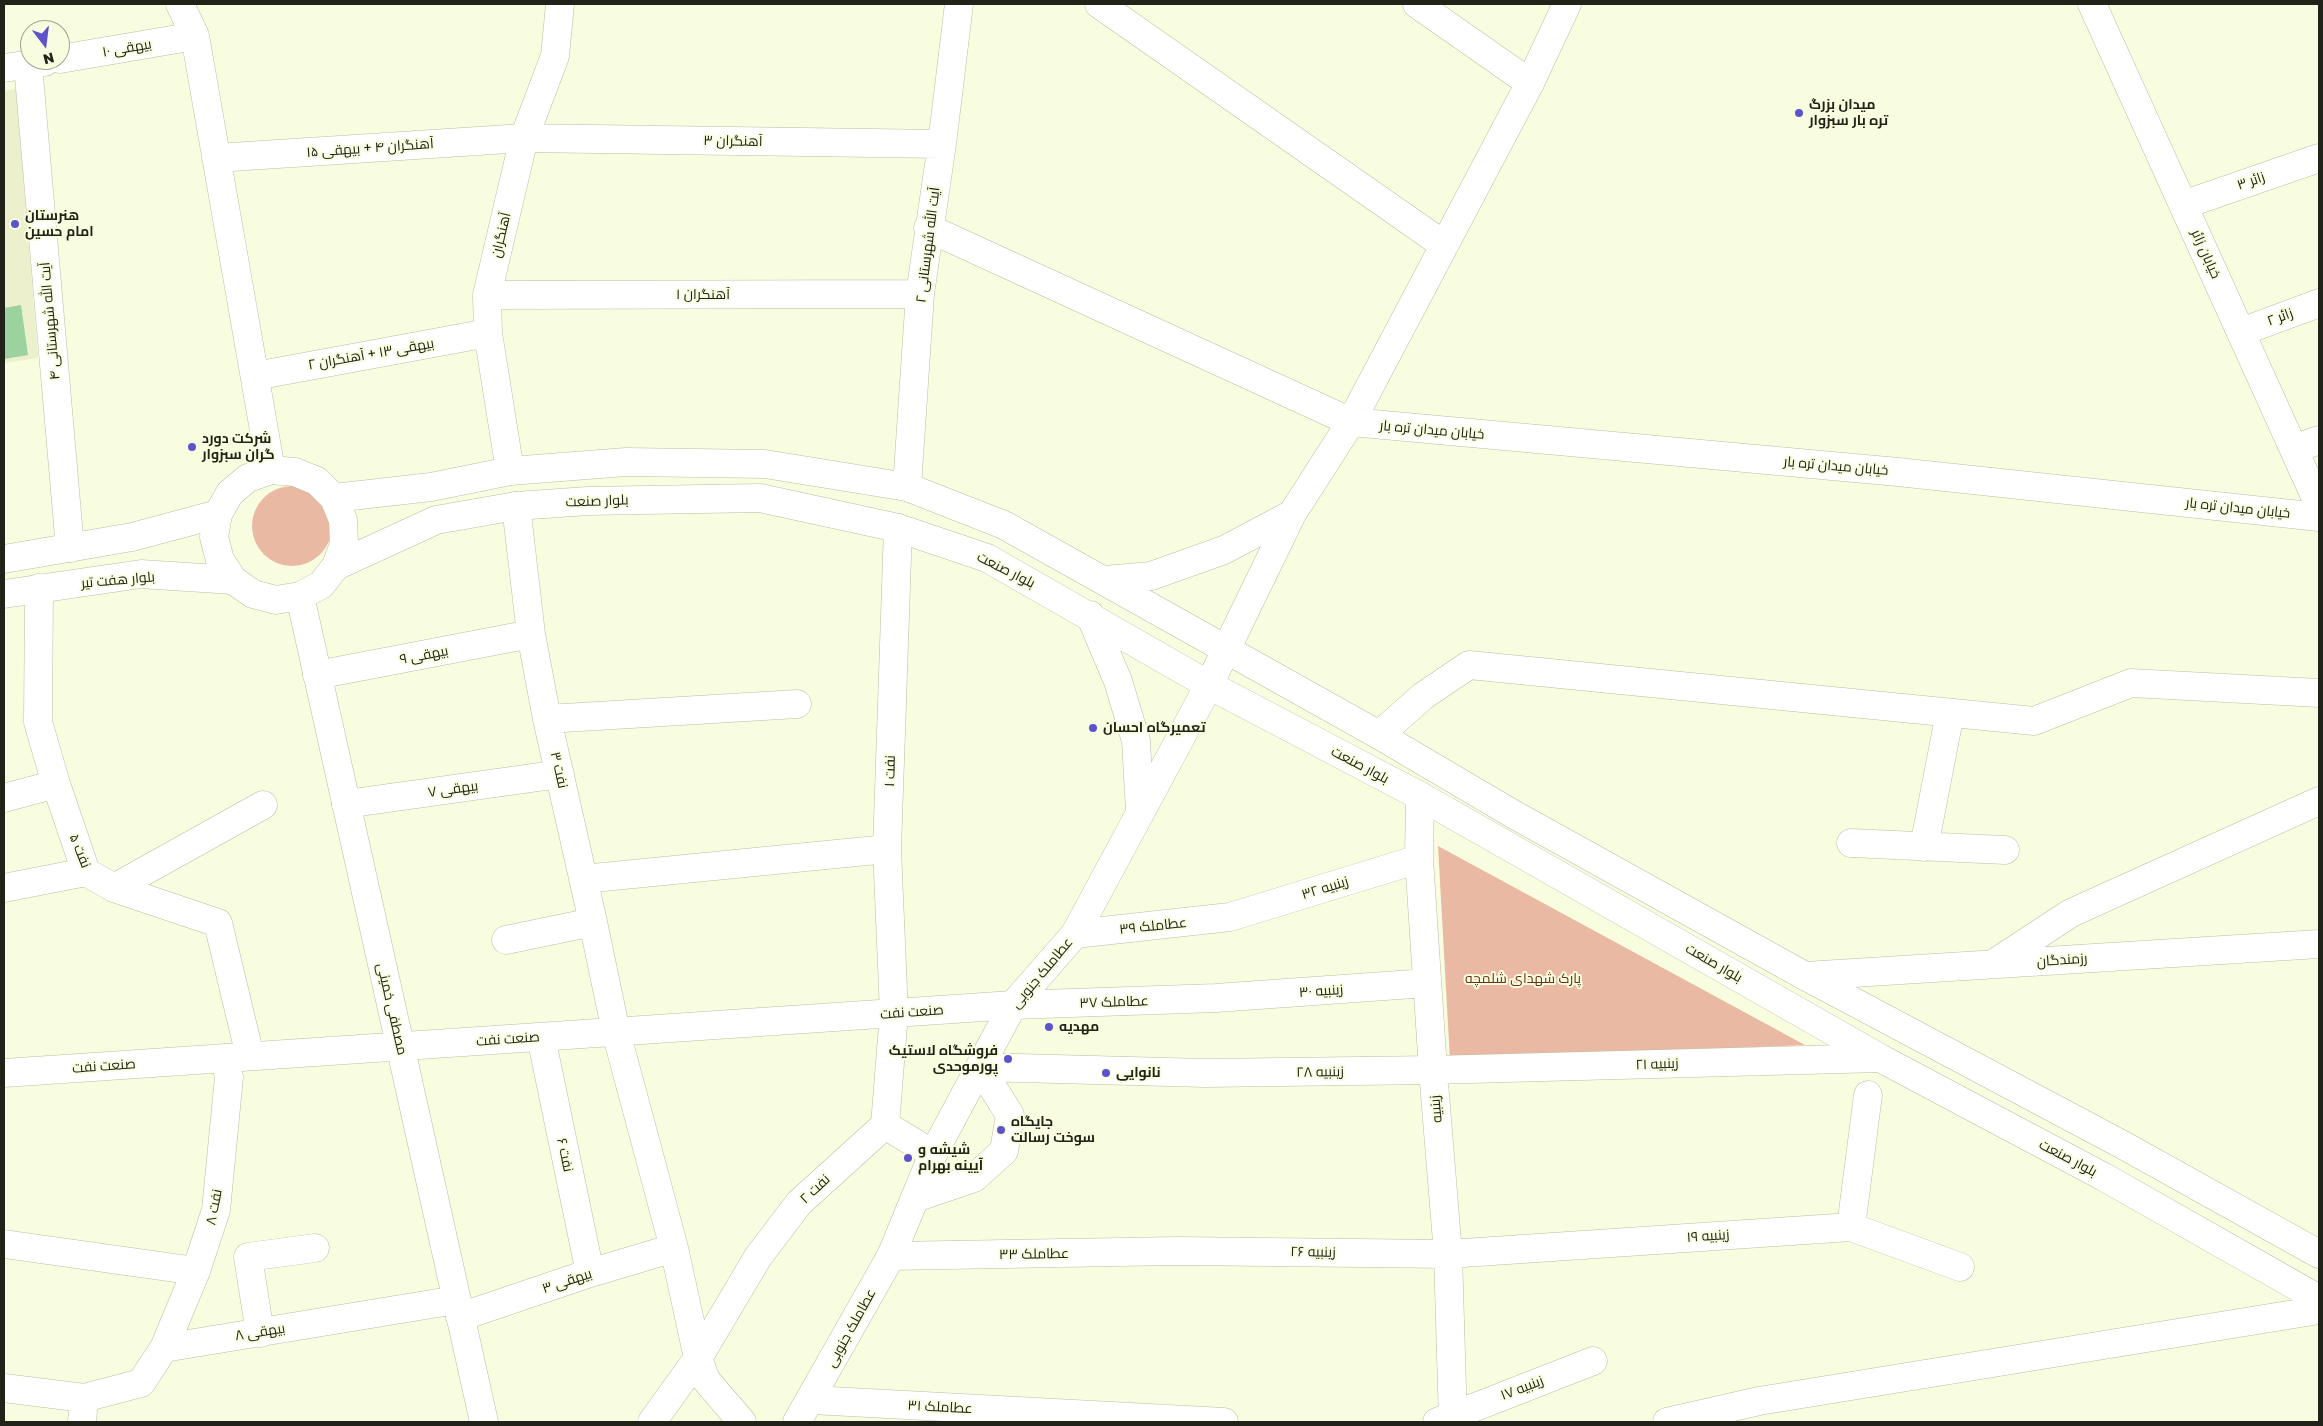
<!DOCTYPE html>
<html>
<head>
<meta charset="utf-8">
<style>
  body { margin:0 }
  #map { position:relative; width:2323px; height:1426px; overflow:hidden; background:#f9fde0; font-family:"Golos Text",sans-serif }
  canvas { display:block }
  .frame { position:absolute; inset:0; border:5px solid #222318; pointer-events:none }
  .north { position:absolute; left:20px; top:20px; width:50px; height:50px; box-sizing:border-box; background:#f9fde0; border:1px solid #a3a690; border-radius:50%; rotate:165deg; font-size:14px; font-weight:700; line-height:20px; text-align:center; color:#222318 }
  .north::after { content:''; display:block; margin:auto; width:18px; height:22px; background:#5d53cc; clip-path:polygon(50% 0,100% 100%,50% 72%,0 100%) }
</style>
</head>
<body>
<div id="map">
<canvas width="2323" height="1426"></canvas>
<div class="frame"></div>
<div class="north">N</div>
</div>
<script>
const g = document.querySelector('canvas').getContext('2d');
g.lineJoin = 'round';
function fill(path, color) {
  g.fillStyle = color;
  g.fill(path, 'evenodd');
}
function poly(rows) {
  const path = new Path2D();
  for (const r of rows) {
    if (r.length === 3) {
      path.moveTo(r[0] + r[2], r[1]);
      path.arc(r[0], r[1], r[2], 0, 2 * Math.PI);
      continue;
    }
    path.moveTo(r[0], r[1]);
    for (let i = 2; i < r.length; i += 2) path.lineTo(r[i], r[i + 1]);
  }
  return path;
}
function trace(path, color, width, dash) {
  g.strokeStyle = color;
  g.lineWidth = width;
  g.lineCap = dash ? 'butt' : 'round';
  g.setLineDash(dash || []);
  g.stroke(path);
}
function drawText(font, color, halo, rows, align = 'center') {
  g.font = font + ' "Golos Text",Cairo,sans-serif';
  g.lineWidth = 4;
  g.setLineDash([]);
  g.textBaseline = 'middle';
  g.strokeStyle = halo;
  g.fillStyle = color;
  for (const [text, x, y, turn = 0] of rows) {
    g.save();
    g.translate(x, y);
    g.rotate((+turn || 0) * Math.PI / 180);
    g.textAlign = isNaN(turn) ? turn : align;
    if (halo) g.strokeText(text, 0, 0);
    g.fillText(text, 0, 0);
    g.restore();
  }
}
fill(poly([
  [16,89,38,358,4,363,4,91]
]), '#ecf0cc');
fill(poly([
  [292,526,40],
  [1438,846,1805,1045,1450,1060]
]), '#eab9a4');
fill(poly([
  [21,305,28,355,4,359,4,308]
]), '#9cd1a0');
const minor = poly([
  [180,4,195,36,271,470],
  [1099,4,1444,245],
  [1417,4,1530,83],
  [2092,4,2319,505],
  [60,59,195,36],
  [28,65,70,548],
  [4,68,45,62],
  [216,158,524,138,942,144],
  [2183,205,2319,158],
  [928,228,1351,422,1898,472,2319,517],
  [487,295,920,294],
  [2241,332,2319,303],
  [255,376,488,333],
  [2294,449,2319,440],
  [510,471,488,333,487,295,524,138,555,56,560,4],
  [907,487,920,294,942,144,959,4],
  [516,506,531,634,547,719,593,922,616,1032,674,1248,698,1358,706,1380,742,1422],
  [39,588,38,722,56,784,86,872,114,888,218,923,250,1056],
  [317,675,531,634],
  [547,719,797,704],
  [1379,735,1423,696,1469,665,2034,721,2131,683,2319,693],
  [1420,796,1419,859,1433,1070,1448,1254,1453,1422],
  [4,798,56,784],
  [346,804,560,774],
  [1851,843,2005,850],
  [1924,847,1950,713],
  [583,879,887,849],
  [4,888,86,872],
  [114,888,263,805],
  [1075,934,1230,917,1419,859],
  [506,940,593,922],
  [1993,964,2071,913,2319,801],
  [1805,976,2319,944],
  [541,1037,590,1273],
  [980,1067,1206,1073,1433,1070,1880,1058],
  [4,1073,1013,1005,1216,998,1427,983],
  [885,1125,933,1154],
  [915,1198,974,1178,1004,1151,1010,1115,980,1067],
  [1851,1227,1868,1095],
  [4,1244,196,1271],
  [891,1256,1177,1251,1448,1254,1851,1227,1960,1267],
  [460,1317,590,1273,674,1248],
  [260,1333,248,1257,315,1248],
  [164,1348,196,1271,216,1210,229,1077,225,1058],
  [4,1388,84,1398,82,1422],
  [84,1398,141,1383,164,1348,456,1300],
  [812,1400,1224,1422],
  [652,1422,698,1358,758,1257,799,1203,885,1125,894,1013,887,849,898,528],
  [1437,1422,1593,1361],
  [1667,1422,1759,1401,2319,1310]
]);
const major = poly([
  [334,498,431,487,510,471,626,462,765,464,907,487,1004,525,1379,735,1513,814,1805,976,2123,1145,2319,1254],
  [4,559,132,537,218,514],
  [336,566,344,544,343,520,334,498,317,481,295,472,271,470,248,478,230,493,218,514,214,537,220,560,233,580,253,594,276,600,300,596,321,585,336,566,436,520,516,506,588,501,760,498,898,528,987,558,1209,685,1420,796,1880,1058,2104,1177,2319,1299],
  [1105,580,1151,576,1224,550,1292,514],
  [4,594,141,574,233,580],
  [300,596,484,1422],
  [1090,615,1118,681,1136,741,1140,812],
  [797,1422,891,1256,933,1154,1013,1005,1075,934,1209,685,1292,514,1351,422,1530,83,1567,4]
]);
trace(minor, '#babda2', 29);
trace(major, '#babda2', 29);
trace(minor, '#fff', 28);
trace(major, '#fff', 28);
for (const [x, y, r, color] of [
  [1799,113,5,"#5d53cc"],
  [15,224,5,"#5d53cc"],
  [192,447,5,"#5d53cc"],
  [1093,728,5,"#5d53cc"],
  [1049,1027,5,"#5d53cc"],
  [1008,1059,5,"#5d53cc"],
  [1106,1073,5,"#5d53cc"],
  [1001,1130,5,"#5d53cc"],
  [908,1158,5,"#5d53cc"]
]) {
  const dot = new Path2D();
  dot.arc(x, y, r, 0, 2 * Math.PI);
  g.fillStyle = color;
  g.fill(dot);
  trace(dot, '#f9fde0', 2);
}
drawText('14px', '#222318', '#f9fde0', [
  ["بیهقی ۱۰",127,48,-10],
  ["آهنگران ۳",733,141,1],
  ["آهنگران ۴ + بیهقی ۱۵",370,148,-4],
  ["زائر ۳",2251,181,-19],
  ["آهنگران",501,235,-77],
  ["آیت الله شهرستانی ۲",928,245,-83],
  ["خیابان زائر",2206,254,66],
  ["آهنگران ۱",703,295],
  ["زائر ۲",2280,317,-20],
  ["آیت الله شهرستانی ۴",50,321,-95],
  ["بیهقی ۱۳ + آهنگران ۲",371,354,-10],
  ["خیابان میدان تره بار",1432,430,5],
  ["خیابان میدان تره بار",1836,466,5],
  ["بلوار صنعت",597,501,-2],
  ["خیابان میدان تره بار",2238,508,6],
  ["بلوار صنعت",1006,570,27],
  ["بلوار هفت تیر",118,580,-5],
  ["بیهقی ۹",424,655,-11],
  ["بلوار صنعت",1360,765,28],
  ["نفت ۳",559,770,77],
  ["نفت ۱",890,771,-88],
  ["بیهقی ۷",453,789,-8],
  ["نفت ۵",80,851,68],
  ["زینبیه ۳۲",1325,888,-17],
  ["عطاملک ۳۹",1153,926,-6],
  ["رزمندگان",2062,960,-4],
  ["بلوار صنعت",1714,963,30],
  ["عطاملک جنوبی",1042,973,-50],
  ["زینبیه ۳۰",1321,991,-4],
  ["عطاملک ۳۷",1114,1002,-2],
  ["مصطفی خمینی",392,1009,77],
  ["صنعت نفت",912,1012,-4],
  ["صنعت نفت",508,1039,-4],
  ["زینبیه ۲۱",1657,1064,-2],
  ["صنعت نفت",104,1066,-4],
  ["زینبیه ۲۸",1320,1072,-1],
  ["زینبیه",1436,1109,-95],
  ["نفت ۶",565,1155,78],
  ["بلوار صنعت",2068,1158,28],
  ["نفت ۲",815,1189,-43],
  ["نفت ۸",214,1207,-79],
  ["زینبیه ۱۹",1708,1236,-4],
  ["زینبیه ۲۶",1313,1252,1],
  ["عطاملک ۳۳",1034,1254,-1],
  ["بیهقی ۳",567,1281,-18],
  ["عطاملک جنوبی",851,1328,-61],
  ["بیهقی ۸",260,1332,-9],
  ["زینبیه ۱۷",1522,1388,-21],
  ["عطاملک ۳۱",940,1407,3]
]);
drawText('bold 14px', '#222318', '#f9fde0', [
  ["میدان بزرگ",1809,105],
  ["تره بار سبزوار",1809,121],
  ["هنرستان",25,216],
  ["امام حسین",25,232],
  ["شرکت دورد",202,439],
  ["گران سبزوار",202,455],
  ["تعمیرگاه احسان",1103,728],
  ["مهدیه",1059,1027],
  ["فروشگاه لاستیک",998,1051,"right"],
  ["پورموحدی",998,1067,"right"],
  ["نانوایی",1116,1073],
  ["جایگاه",1011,1122],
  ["سوخت رسالت",1011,1138],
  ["شیشه و",918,1150],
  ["آیینه بهرام",918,1166]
], 'left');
drawText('14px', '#6a2f10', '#f9fde0', [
  ["پارک شهدای شلمچه",1523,979]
]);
</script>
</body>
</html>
